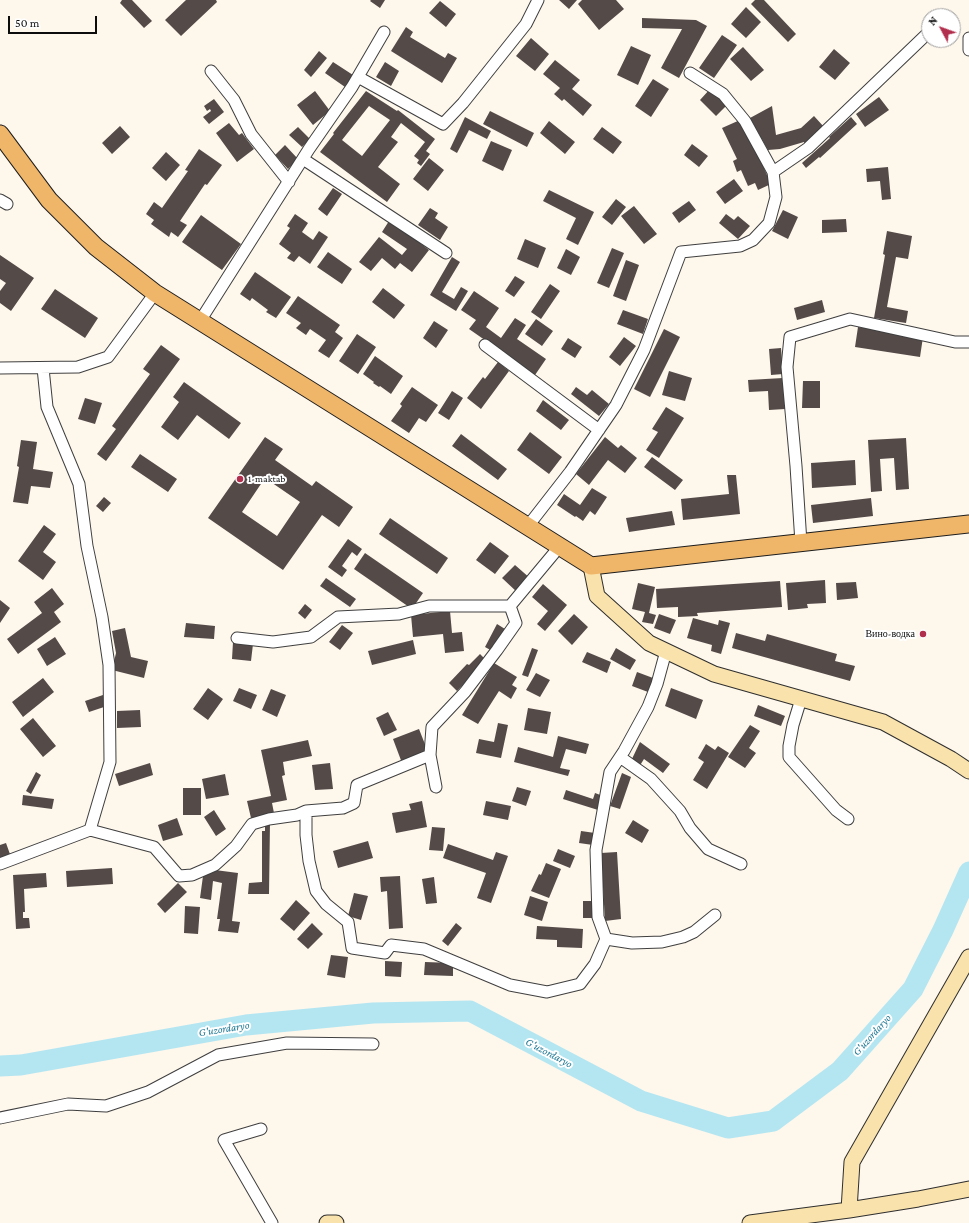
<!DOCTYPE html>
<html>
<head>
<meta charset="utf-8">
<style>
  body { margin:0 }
  #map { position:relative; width:969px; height:1223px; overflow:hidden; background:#fef7ec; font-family:"Crimson Pro",serif }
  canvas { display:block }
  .north { position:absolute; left:921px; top:8px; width:40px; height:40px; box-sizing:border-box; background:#fff; border:1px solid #9e9e9e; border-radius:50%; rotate:311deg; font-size:11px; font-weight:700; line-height:16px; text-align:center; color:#0c0c0c }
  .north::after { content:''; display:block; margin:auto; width:14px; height:18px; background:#b22e4d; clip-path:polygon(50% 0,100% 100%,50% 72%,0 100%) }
  .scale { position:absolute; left:8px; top:16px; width:89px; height:18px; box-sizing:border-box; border:2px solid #0c0c0c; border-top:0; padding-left:5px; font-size:12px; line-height:14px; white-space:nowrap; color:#0c0c0c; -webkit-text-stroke:3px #fff; paint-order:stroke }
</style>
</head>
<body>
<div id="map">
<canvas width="969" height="1223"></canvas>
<div class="north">N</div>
<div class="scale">50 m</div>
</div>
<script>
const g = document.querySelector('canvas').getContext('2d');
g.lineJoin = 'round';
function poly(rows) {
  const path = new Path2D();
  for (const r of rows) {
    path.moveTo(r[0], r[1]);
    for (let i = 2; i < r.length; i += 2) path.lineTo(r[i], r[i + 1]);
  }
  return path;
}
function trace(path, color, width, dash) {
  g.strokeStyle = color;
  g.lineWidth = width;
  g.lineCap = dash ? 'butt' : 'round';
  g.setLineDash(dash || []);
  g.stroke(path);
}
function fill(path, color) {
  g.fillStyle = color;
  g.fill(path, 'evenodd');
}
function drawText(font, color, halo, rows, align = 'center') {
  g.font = font + ' "Crimson Pro",serif';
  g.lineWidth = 4;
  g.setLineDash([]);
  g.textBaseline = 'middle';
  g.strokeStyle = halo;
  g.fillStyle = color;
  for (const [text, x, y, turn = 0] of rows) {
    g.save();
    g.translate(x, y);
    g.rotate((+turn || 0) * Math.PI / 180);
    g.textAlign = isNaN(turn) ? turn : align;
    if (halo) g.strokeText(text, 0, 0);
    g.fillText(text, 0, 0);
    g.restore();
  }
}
trace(poly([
  [0,1066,21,1065,246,1025,373,1013,470,1011,641,1101,728,1128,773,1121,840,1071,913,989,943,930,969,872]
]), '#b4e6f2', 21);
fill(poly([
  [122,0,132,0,152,21,144,28,120,3],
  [186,0,216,0,217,2,181,36,165,20],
  [371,0,385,0,380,8,370,1],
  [559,0,577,0,569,9],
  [582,0,616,0,624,9,599,30,578,4],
  [755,0,764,0,796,34,788,42,751,4],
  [440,1,456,14,446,27,429,13],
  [746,7,761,22,746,38,731,24],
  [642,18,696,20,707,26,679,78,661,68,682,29,642,28],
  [406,27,413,32,410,37,445,58,448,53,457,58,442,83,391,51],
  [722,35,737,45,714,78,699,68],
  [531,38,549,54,535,71,516,56],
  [631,46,651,55,638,85,617,75],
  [743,47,764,70,751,81,730,59],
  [834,49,850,63,835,80,819,67],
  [319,51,327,58,311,77,304,70],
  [555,60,580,80,572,89,592,105,583,116,564,99,562,101,554,94,560,88,543,74],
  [333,62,353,75,345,87,325,73],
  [385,62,399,71,391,86,376,77],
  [653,79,669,89,651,117,635,106],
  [710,89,727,105,716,116,700,100],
  [315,91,330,111,313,125,297,105],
  [366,91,397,111,398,110,435,139,426,151,430,154,421,166,417,163,419,160,414,156,425,142,401,123,391,137,398,142,378,167,400,184,387,202,320,152,334,134,333,133],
  [369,106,390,120,362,156,342,140],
  [879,97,889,110,865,127,856,114],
  [214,99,224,112,209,124,203,117,211,111,210,109,207,111,204,106],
  [772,106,776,135,801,128,814,116,824,127,805,144,804,142,780,149,768,150,750,118],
  [490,111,534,133,527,147,483,124],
  [465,117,491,131,487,139,469,130,457,153,450,149],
  [851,117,857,124,820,158,819,157,806,168,802,163,830,138,829,137],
  [740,120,749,140,751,139,771,184,758,190,755,183,748,186,741,170,737,172,733,161,737,159,722,128],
  [549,121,575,142,565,154,540,133],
  [229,123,239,135,242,133,254,149,237,162,216,133],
  [120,126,130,137,112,154,102,143],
  [298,127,310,139,302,147,289,135],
  [602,127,622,142,613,154,593,139],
  [491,141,512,150,503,171,482,161],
  [692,144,708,156,699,167,684,155],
  [285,145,298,159,288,169,275,155],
  [199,149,222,165,207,185,205,184,180,221,187,225,178,237,171,232,169,237,151,224,154,220,146,214,154,202,162,208,188,171,185,170],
  [166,152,180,165,166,181,152,168],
  [429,158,444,170,428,191,413,179],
  [888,167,891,199,882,200,880,181,867,182,866,169],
  [734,179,743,191,725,204,716,192],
  [333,188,342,194,327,216,318,209],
  [549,190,594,212,578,245,566,239,576,218,543,201],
  [616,199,626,207,612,225,602,217],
  [689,201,696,210,679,223,672,213],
  [634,206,657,234,644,244,621,216],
  [430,208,438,213,435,218,448,227,440,240,418,225],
  [783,210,798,217,788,239,772,231],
  [295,214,308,223,302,232,313,240,319,231,328,237,310,264,299,256,294,262,287,258,291,253,279,244,290,228,287,226],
  [726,214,734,220,738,216,750,226,738,239,719,223],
  [201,215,241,244,222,270,182,242],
  [846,219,847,232,822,233,822,220],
  [389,221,415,239,429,250,412,272,400,263,395,269,382,258,371,271,359,262,379,237,402,255,407,249,382,232],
  [887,231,912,236,908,259,896,257,887,307,908,311,906,323,874,318,885,255,883,254],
  [525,239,546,248,538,268,517,259],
  [612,248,624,253,609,288,597,283],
  [566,249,580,257,571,275,557,268],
  [328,252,352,269,342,284,317,267],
  [0,255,34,278,11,311,0,303,0,291,6,283,0,279],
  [452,257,460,262,442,292,454,299,461,287,468,291,456,311,430,295],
  [626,260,639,265,626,301,613,296],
  [255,272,291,297,276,318,266,312,268,310,252,298,250,301,240,294],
  [515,276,525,282,514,297,505,291],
  [550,284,560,291,541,319,531,312],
  [383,288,405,305,394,319,372,302],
  [55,289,98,318,85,338,41,309],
  [474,291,499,308,486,327,501,338,515,318,526,325,517,339,546,359,535,375,469,329,476,320,461,310],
  [298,296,340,325,335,332,343,338,329,358,318,351,326,340,310,329,306,335,296,328,301,323,286,313],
  [822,300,825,312,797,320,794,308],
  [623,310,648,319,643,334,617,324],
  [536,319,553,331,542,346,525,334],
  [434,321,448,330,436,348,423,338],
  [858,327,923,337,920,357,855,347],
  [664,329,680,337,650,397,634,389],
  [357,334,376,347,358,374,339,361],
  [624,337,636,346,620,366,609,357],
  [568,338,582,347,575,358,561,349],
  [161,345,180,359,106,461,97,454,116,429,112,426,150,374,143,369],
  [781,348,783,374,771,375,769,349],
  [375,356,403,376,391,394,380,386,379,387,373,383,374,382,363,374],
  [498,362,509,371,481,409,467,398,483,377,485,379],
  [669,371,692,378,685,401,662,395],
  [783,378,785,409,769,410,768,391,749,392,748,380],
  [803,381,820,381,820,408,802,408],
  [184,382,241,423,229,439,197,415,178,440,161,427,179,402,173,397],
  [412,387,438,405,426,422,419,418,409,433,391,421,402,406,400,404],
  [576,387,587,395,592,390,609,404,599,416,571,394],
  [452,391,463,398,449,420,438,413],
  [85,398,102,403,95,424,78,419],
  [543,400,569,420,561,430,536,411],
  [666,407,684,418,659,458,646,450,658,432,652,429],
  [530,432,562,457,549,474,517,450],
  [461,434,507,469,498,480,452,446],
  [265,437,283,449,275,460,312,486,316,481,353,507,339,527,322,515,283,570,208,518],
  [265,478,300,502,277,536,242,512],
  [605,437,618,448,621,445,637,458,625,473,608,460,589,485,576,474],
  [906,438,909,489,896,490,894,458,880,459,882,491,871,492,868,440],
  [21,440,37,442,33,469,53,472,50,488,31,486,28,504,13,502,19,467,17,466],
  [140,454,177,479,168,492,131,467],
  [652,457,683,480,675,490,644,467],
  [855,460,856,485,812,488,811,463],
  [727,475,736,475,740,514,683,520,681,499,729,494],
  [592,488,607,497,595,515,590,511,583,521,576,516,575,517,557,505,564,494,580,505],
  [104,497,111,503,103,512,96,506],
  [871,498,873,516,813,523,811,505],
  [672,511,675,525,629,532,626,518],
  [390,518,448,558,437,574,379,534],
  [44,525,56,534,43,552,56,562,43,580,18,561],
  [348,539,362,549,357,556,352,552,342,566,347,570,342,577,328,567],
  [490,542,509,556,495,574,476,560],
  [365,553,423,593,412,609,354,569],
  [515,565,531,579,518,593,502,578],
  [326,578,356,599,350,607,320,586],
  [825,580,826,603,807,604,808,608,788,610,786,583],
  [780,581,782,607,697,613,698,616,678,617,678,607,657,608,656,589],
  [856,582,858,598,837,600,836,583],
  [638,583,655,587,649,613,656,615,653,624,642,622,645,612,632,609],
  [543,584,567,605,545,631,537,624,548,611,532,597],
  [52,588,64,604,54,612,61,622,18,654,7,639,42,613,34,602],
  [0,600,10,608,0,623],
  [305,604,312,610,305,619,298,613],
  [450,611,452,633,462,632,464,651,445,653,443,634,413,637,411,615],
  [574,614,588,627,572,645,558,631],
  [659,614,676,620,670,634,654,628],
  [693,618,718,625,719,620,730,623,721,654,711,651,712,645,687,638],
  [186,623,215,626,214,639,184,637],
  [497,624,505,629,494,652,485,647],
  [342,625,353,633,340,650,329,642],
  [125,628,131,657,148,661,144,678,112,670,116,653,112,631],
  [736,633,765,641,767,634,837,654,835,661,855,666,850,681,732,648],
  [55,637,66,654,47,666,37,649],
  [413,640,416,654,372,665,368,651],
  [233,642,253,644,251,661,232,659],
  [532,648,538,650,528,677,522,675],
  [616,648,636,660,630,670,610,659],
  [587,652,611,662,607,673,582,662],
  [480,654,486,660,457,691,449,683,467,664,469,665],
  [494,663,517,677,512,685,517,688,511,699,499,691,478,724,462,715],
  [637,672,653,678,648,692,632,686],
  [536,673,550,680,540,697,526,690],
  [43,678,54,692,23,717,12,702],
  [208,688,223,699,208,720,193,709],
  [239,688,257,695,251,709,233,701],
  [671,688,703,700,696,719,665,706],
  [271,689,286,695,277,717,262,710],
  [103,695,107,706,89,712,85,701],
  [758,705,785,716,781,726,754,716],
  [528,708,551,712,547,734,524,730],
  [140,710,141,727,117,728,117,711],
  [388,712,397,730,384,736,376,718],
  [33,718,56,746,43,757,20,729],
  [498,723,508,725,501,758,476,753,479,739,494,742],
  [750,725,760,731,749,748,756,753,745,768,728,757],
  [419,729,428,752,402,763,393,739],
  [558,736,589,744,586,754,566,749,560,768,570,770,568,776,514,762,518,747,553,757],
  [308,740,312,756,283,762,285,775,282,776,287,800,272,803,274,813,251,818,247,801,271,796,261,750],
  [640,742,670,764,663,773,644,759,639,767,631,761],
  [706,744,715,750,718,746,729,753,707,789,693,780,704,762,698,758],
  [150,763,153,775,119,786,115,774],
  [330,763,333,789,315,790,312,765],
  [36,772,41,775,31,794,26,791],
  [622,773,631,777,620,809,610,806],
  [225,774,229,795,206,799,202,779],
  [517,787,531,791,526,806,512,801],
  [183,788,201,788,201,815,183,815],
  [566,790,593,799,595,793,603,796,598,810,563,799],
  [23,795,54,799,52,809,22,805],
  [422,801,427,827,396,833,392,813,411,810,409,804],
  [486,801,511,806,508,820,483,815],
  [214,810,226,829,216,836,204,817],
  [177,818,183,835,163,841,158,825],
  [633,820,649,830,642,843,625,833],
  [265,822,270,822,269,894,248,894,249,883,262,882,262,831,265,831],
  [432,827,445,828,443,851,429,850],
  [581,831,595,833,593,845,579,843],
  [368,841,373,858,338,868,333,851],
  [6,843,11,857,0,860,0,845],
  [448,844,493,860,496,852,508,856,491,903,477,898,486,873,443,858],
  [558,849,575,856,570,868,553,861],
  [617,852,621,919,605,921,601,853],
  [546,863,561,869,549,898,531,891,539,874,541,875],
  [112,868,113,884,67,887,66,871],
  [215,870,238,873,232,921,240,922,238,933,218,931,220,919,217,919,222,883,213,881,211,900,200,898,203,876],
  [46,873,47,887,24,889,25,912,23,912,23,918,29,918,30,928,16,929,13,875],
  [400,876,403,928,389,929,387,891,381,892,380,877],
  [434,877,437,903,426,904,422,879],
  [178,883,187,892,165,913,157,904],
  [354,893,368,896,361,920,348,916],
  [530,896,548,902,542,921,524,915],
  [296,900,310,913,294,931,280,919],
  [583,901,593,901,593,918,583,918],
  [185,906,200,907,198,934,184,933],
  [312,923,323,934,308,949,297,939],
  [456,923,462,928,448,946,442,941],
  [537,926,583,929,582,948,557,947,557,940,536,939],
  [331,955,348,957,345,978,327,975],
  [385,961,402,962,401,977,385,976],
  [425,962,453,963,453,976,424,975]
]), '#544b49');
const street = poly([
  [969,38,969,50],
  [211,71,234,100,251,134,289,182],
  [358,77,443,124,463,103,526,24,538,0],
  [303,159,446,253],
  [773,172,808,148,929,32],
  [0,200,7,204],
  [200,321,309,149,352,87,384,32],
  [485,345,599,430],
  [0,368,78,367,108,357,155,293],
  [528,526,570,472,616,405,644,350,681,252,740,246,753,240,769,223,776,197,773,172,745,121,723,94,690,73],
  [801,543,796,466,787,367,790,337,850,319,955,342,969,342],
  [237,638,273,642,311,637,338,617,399,614,429,606,510,606],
  [666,651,657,684,648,707,624,751,610,772,596,850,598,917,606,939,632,943,662,942,683,937,694,932,715,915],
  [801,699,793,725,789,746,789,757,836,810,848,819],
  [620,757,651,779,680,811,690,828,708,849,741,864],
  [436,787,430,755,432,727,465,692,497,650,516,623,510,606,560,546],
  [306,811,306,835,309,861,316,891,326,904,348,922,352,948,385,953,391,945,424,949,510,985,547,992,580,984,595,964,606,939],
  [90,830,154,847,179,876,192,875,215,865,236,846,252,824,269,819,297,815,306,811,343,808,354,803,357,785,430,755],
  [0,864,90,830,110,762,109,665,102,617,87,546,79,484,47,407,43,368],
  [0,1118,68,1104,106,1106,148,1092,218,1055,287,1043,373,1044],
  [261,1129,224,1140,272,1223]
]);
const secondary = poly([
  [591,566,597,596,649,643,714,674,883,722,951,759,969,771],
  [849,1210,852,1162,969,957],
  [327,1223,336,1223],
  [750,1223,849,1210,918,1199,969,1189]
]);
const primary = poly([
  [0,134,49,200,96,247,155,293,591,566,969,524]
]);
trace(street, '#3f3f3f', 13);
trace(secondary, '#2e2e2e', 17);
trace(primary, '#1d1d1d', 19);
trace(street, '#fff', 11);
trace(secondary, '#f9e2ab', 15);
trace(primary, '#efb66a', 17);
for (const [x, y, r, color] of [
  [240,479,4,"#b22e4d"],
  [923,634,4,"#b22e4d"]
]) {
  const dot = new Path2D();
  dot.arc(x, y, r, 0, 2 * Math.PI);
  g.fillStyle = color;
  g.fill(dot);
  trace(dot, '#fff', 1.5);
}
drawText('10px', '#0c0c0c', '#fff', [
  ["1-maktab",248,479],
  ["Вино-водка",915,634,"right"]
], 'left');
drawText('italic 11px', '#1e7794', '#fff', [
  ["G'uzordaryo",224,1029,-9],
  ["G'uzordaryo",872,1035,-48],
  ["G'uzordaryo",549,1053,28]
]);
</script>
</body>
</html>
